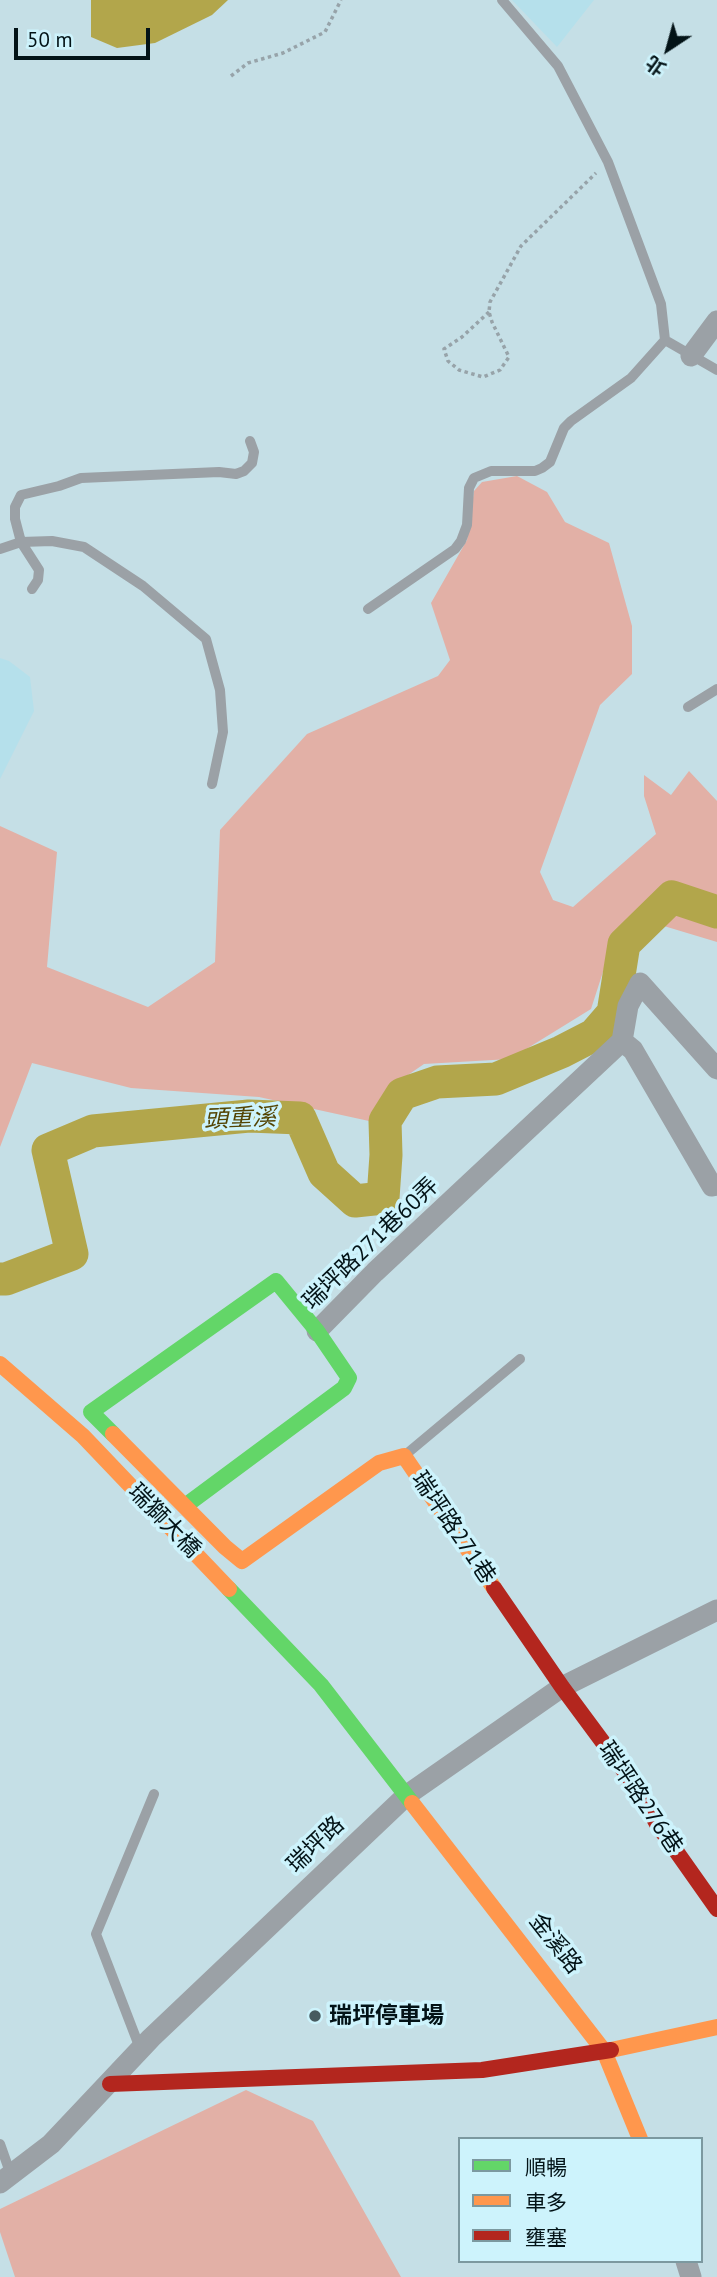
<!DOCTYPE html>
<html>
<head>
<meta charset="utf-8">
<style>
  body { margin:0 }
  #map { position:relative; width:717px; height:2277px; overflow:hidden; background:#c5dfe6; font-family:"PT Sans","Noto Sans TC",sans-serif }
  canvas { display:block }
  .legend { position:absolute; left:458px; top:2137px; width:245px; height:126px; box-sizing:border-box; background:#cdf3fc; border:2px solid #7c99a0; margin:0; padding:9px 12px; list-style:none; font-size:21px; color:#031317 }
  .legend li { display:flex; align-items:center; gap:14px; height:35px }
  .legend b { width:35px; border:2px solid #7c99a0 }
  .north { position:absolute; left:633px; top:14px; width:70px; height:70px; -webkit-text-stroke:5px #cdf3fc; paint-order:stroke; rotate:216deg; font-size:19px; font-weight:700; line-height:28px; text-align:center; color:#031317 }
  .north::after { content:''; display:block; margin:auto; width:24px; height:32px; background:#031317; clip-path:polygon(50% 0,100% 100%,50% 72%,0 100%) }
  .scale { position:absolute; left:14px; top:28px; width:136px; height:32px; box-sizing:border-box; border:4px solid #031317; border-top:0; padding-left:9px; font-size:21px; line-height:24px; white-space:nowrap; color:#031317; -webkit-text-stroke:5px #cdf3fc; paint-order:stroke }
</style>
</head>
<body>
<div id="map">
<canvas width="717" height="2277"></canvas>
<ul class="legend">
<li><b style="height:9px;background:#63d668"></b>順暢</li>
<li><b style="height:9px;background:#ff974d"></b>車多</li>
<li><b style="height:9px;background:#b3261e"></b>壅塞</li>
</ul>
<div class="north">北</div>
<div class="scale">50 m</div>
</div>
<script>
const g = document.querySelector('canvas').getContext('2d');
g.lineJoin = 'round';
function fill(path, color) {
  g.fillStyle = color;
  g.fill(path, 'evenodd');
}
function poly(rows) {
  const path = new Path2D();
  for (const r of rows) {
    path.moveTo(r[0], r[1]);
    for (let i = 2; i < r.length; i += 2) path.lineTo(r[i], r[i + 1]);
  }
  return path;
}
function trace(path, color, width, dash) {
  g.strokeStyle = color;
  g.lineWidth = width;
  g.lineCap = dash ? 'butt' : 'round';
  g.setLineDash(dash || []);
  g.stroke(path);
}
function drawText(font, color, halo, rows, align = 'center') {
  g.font = font + ' "PT Sans","Noto Sans TC",sans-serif';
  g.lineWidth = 7;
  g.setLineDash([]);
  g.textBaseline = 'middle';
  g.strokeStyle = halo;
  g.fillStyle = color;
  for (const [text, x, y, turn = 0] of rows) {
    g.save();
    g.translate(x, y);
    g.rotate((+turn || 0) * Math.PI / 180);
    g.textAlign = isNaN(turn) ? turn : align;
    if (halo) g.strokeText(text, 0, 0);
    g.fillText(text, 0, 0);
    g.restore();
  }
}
fill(poly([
  [512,0,594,0,557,47],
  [0,658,9,661,30,677,34,711,0,779]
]), '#b5e0eb');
fill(poly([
  [517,476,547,492,565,522,609,543,632,626,632,674,600,705,540,872,553,900,573,907,656,834,644,796,644,775,671,795,689,771,717,801,717,942,634,917,611,947,591,1009,510,1059,424,1064,389,1088,369,1121,259,1097,131,1088,32,1063,0,1147,0,826,57,852,47,967,148,1007,215,962,220,830,307,734,438,676,450,660,431,603,467,540,474,491,482,482],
  [246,2090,313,2121,401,2277,15,2277,0,2232,0,2209]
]), '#e2b0a6');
fill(poly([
  [91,0,228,0,212,15,155,43,117,48,91,37]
]), '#b2a64b');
trace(poly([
  [0,1279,6,1279,72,1254,48,1150,93,1131,249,1116,300,1118,324,1173,355,1201,383,1198,386,1155,385,1121,402,1094,437,1082,496,1079,561,1052,594,1035,613,1013,624,944,672,897,717,912]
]), '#b2a64b', 33);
trace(poly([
  [231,76,248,63,283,53,325,32,341,0],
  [489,312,462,337,444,349,448,361,459,370,483,377,500,370,509,357,492,322,489,312,490,302,521,246,596,173]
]), '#97a3a9', 3.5, [3.5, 3.5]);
trace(poly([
  [502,0,558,66,608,162,661,304,665,340,717,370],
  [0,549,21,542,52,541,84,547,143,586,206,639,220,690,223,732,212,784],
  [32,589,38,580,39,570,21,542,15,519,15,507,21,495,59,486,81,478,219,472,236,474,244,471,252,463,254,452,250,441],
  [368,609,455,549,461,541,467,525,469,488,474,478,491,471,535,471,542,468,550,462,564,428,571,421,631,378,665,340],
  [688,707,717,689],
  [404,1456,520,1359],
  [141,2051,96,1934,154,1794],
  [0,2144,11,2175]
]), '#9ba1a6', 10);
trace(poly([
  [691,356,717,321],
  [622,1041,633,1050,712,1186,717,1185],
  [317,1331,375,1272,622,1041,628,1006,640,983,717,1069],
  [0,2183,51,2144,151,2038,407,1795,562,1687,717,1610],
  [686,2261,691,2277]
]), '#9ba1a6', 21);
trace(poly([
  [113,1434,91,1412,276,1281,317,1331,349,1378,344,1388,185,1506],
  [229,1589,321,1685,412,1803]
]), '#63d668', 16);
trace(poly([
  [0,1364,83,1436,229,1589],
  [113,1434,225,1547,242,1561,379,1463,404,1456,494,1588],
  [412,1803,604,2051,640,2139],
  [611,2050,717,2027]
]), '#ff974d', 16);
trace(poly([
  [494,1588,562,1687,639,1791,657,1824,717,1909],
  [110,2084,482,2070,611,2050]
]), '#b3261e', 16);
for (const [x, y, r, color] of [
  [315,2016,7,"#475a5f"]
]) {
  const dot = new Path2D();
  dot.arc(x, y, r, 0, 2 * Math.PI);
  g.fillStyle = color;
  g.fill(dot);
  trace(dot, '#cdf3fc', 2.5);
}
drawText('23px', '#031317', '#cdf3fc', [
  ["瑞坪路271巷60弄",371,1244,-44],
  ["瑞獅大橋",164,1521,46],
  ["瑞坪路271巷",453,1528,56],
  ["瑞坪路276巷",640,1798,56],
  ["瑞坪路",316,1845,-44],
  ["金溪路",555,1944,52]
]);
drawText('bold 23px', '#031317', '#cdf3fc', [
  ["瑞坪停車場",329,2016]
], 'left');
drawText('italic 24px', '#534404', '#cdf3fc', [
  ["頭重溪",240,1119,-2]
]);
</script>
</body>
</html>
